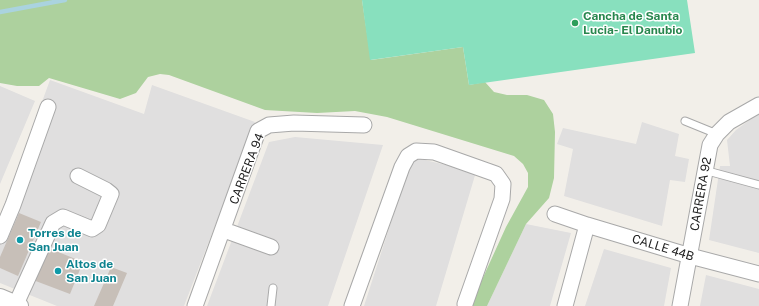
<!DOCTYPE html>
<html>
<head>
<meta charset="utf-8">
<style>
  body { margin:0 }
  canvas { display:block; background:#f2efe9 }
</style>
</head>
<body>
<canvas width="759" height="306"></canvas>
<script>
const g = document.querySelector('canvas').getContext('2d');
g.lineJoin = 'round';
function fill(path, color) {
  g.fillStyle = color;
  g.fill(path, 'evenodd');
}
function poly(rows) {
  const path = new Path2D();
  for (const r of rows) {
    path.moveTo(r[0], r[1]);
    for (let i = 2; i < r.length; i += 2) path.lineTo(r[i], r[i + 1]);
  }
  return path;
}
function trace(path, color, width, dash) {
  g.strokeStyle = color;
  g.lineWidth = width;
  g.lineCap = dash ? 'butt' : 'round';
  g.setLineDash(dash || []);
  g.stroke(path);
}
function drawText(font, color, halo, rows, align = 'center') {
  g.font = font + ' "Public Sans",sans-serif';
  g.lineWidth = 3;
  g.setLineDash([]);
  g.textBaseline = 'middle';
  g.strokeStyle = halo;
  g.fillStyle = color;
  for (const [text, x, y, turn = 0] of rows) {
    g.save();
    g.translate(x, y);
    g.rotate((+turn || 0) * Math.PI / 180);
    g.textAlign = isNaN(turn) ? turn : align;
    if (halo) g.strokeText(text, 0, 0);
    g.fillText(text, 0, 0);
    g.restore();
  }
}
fill(poly([
  [50,80,144,114,152,85,255,122,184,306,57,306,0,283,0,216],
  [0,86,35,101,0,184],
  [759,113,759,253,709,240,720,166,730,166,727,140,736,130],
  [642,122,679,134,675,156,689,159,685,182,670,180,662,226,564,196,573,149,557,144,563,128,636,144],
  [295,137,383,145,328,306,207,306,269,142],
  [412,157,476,172,436,306,364,306],
  [526,224,571,233,550,306,487,306],
  [604,249,671,268,664,306,585,306],
  [706,275,759,289,759,306,700,306]
]), '#e0dfdf');
fill(poly([
  [0,0,362,0,371,60,463,47,469,85,485,82,494,92,507,95,527,95,544,100,553,114,555,132,554,178,549,198,526,224,487,306,470,306,506,227,528,187,528,173,523,164,514,156,387,117,355,111,317,113,265,110,169,75,160,74,148,77,136,93,120,99,49,78,39,86,17,86,0,83]
]), '#add19e');
fill(poly([
  [362,0,687,0,695,53,469,85,463,47,370,60]
]), '#88e0be');
trace(poly([
  [0,12,65,0]
]), '#aad3df', 4.5);
fill(poly([
  [19,213,41,222,18,276,0,268,0,257],
  [46,247,83,262,70,294,33,280],
  [111,267,127,273,113,306,94,306]
]), '#c7bfb8');
const service = poly([
  [685,121,717,134],
  [704,170,759,185],
  [271,306,273,288]
]);
const minor = poly([
  [555,214,587,225],
  [224,230,271,247],
  [0,236,13,205,48,107],
  [16,304,53,223,63,217,92,229,98,225,111,194,106,190,78,176],
  [195,306,258,131,269,125,294,123,364,125],
  [352,306,402,167,408,156,416,151,434,152,496,174,503,184,502,199,465,304],
  [565,306,587,225,690,256,759,274],
  [680,306,710,145,717,134,729,122,759,105]
]);
const tertiary = poly([
  [0,298,19,306]
]);
trace(service, '#a9a9a9', 9);
trace(minor, '#a9a9a9', 17);
trace(tertiary, '#a9a9a9', 20);
trace(service, '#fff', 7);
trace(minor, '#fff', 15);
trace(tertiary, '#fff', 18);
for (const [x, y, r, color] of [
  [575,23,4,"#2e9e5b"],
  [20,240,4,"#0f9aa8"],
  [58,271,4,"#0f9aa8"]
]) {
  const dot = new Path2D();
  dot.arc(x, y, r, 0, 2 * Math.PI);
  g.fillStyle = color;
  g.fill(dot);
  trace(dot, '#fff', 1.5);
}
drawText('bold 12px', '#27864d', '#fff', [
  ["Cancha de Santa",583,16],
  ["Lucia- El Danubio",583,30]
], 'left');
drawText('12px', '#222', '#fff', [
  ["CARRERA 94",247,169,-69],
  ["CARRERA 92",701,194,-80],
  ["CALLE 44B",663,248,17]
]);
drawText('bold 12px', '#0d838f', '#fff', [
  ["Torres de",28,233],
  ["San Juan",28,247],
  ["Altos de",66,264],
  ["San Juan",66,278]
], 'left');
</script>
</body>
</html>
